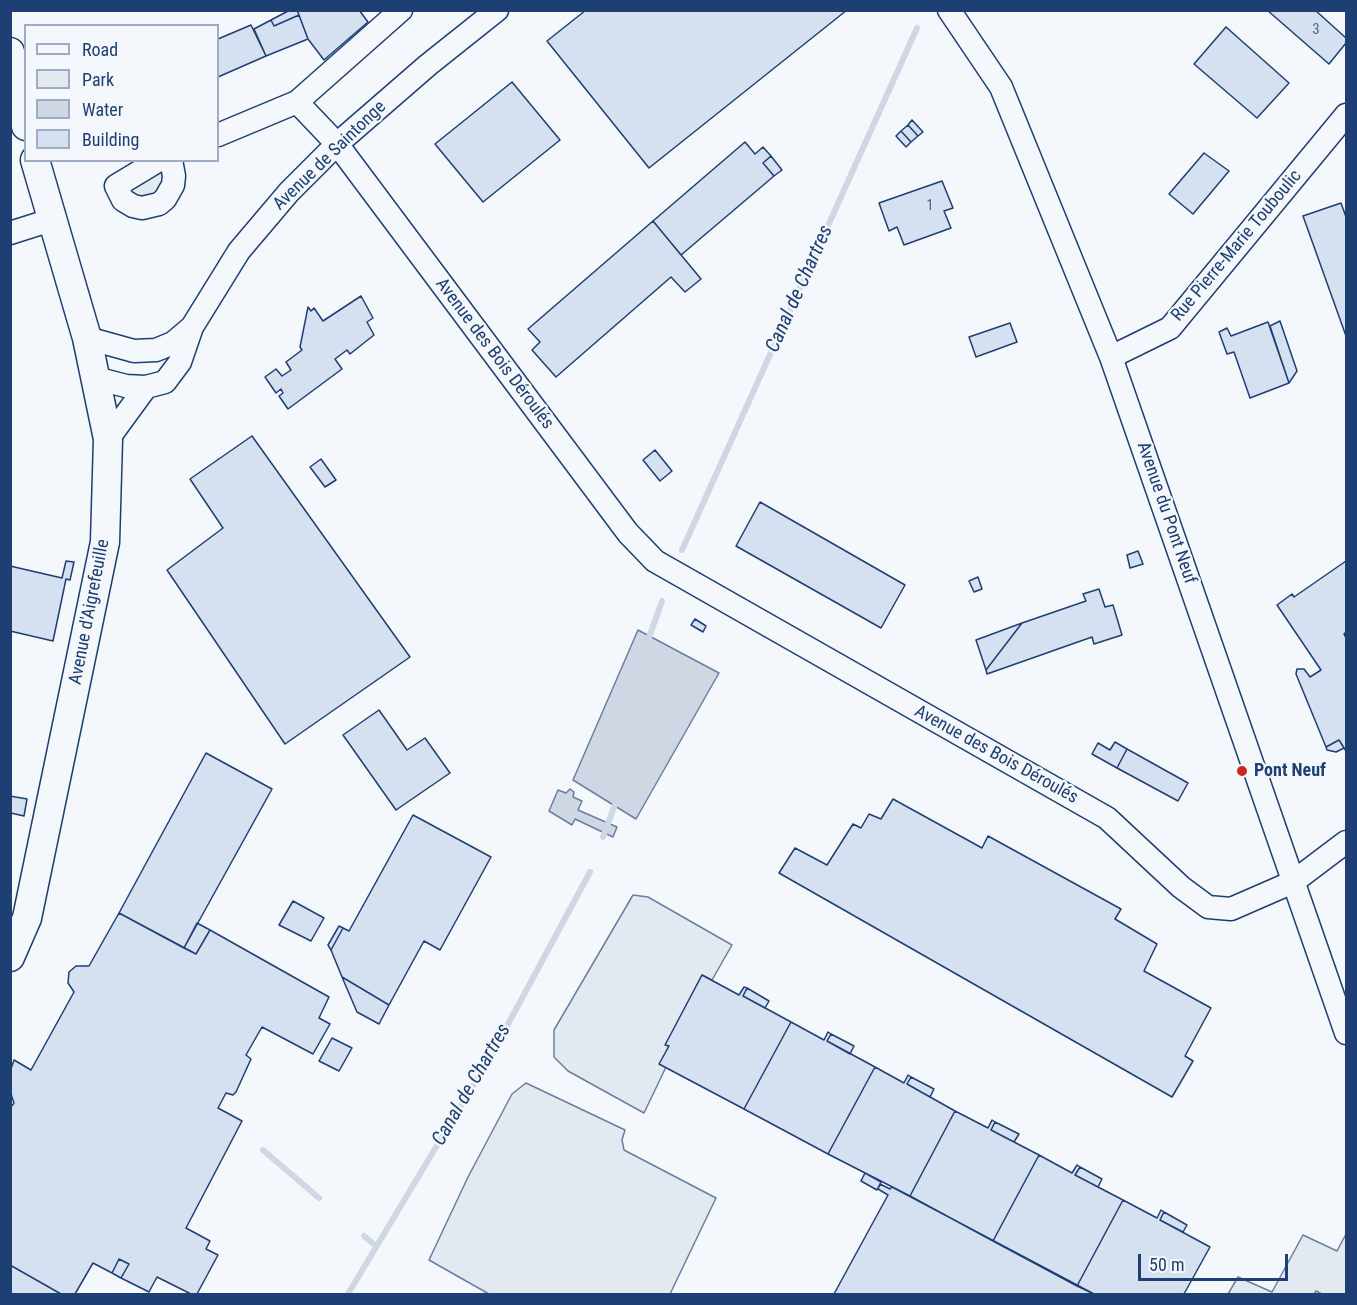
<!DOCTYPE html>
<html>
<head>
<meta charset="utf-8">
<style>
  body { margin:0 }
  #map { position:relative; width:1357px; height:1305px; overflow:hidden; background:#f4f7fb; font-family:"Roboto Condensed",sans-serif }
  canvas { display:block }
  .frame { position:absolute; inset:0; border:12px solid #1d3f73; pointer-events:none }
  .legend { position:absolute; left:24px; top:24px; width:195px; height:138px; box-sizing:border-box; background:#f4f7fb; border:2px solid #9eadc5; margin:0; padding:8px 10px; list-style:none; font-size:18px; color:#1d3f73 }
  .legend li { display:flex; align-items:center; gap:12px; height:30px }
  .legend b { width:30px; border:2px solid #9eadc5 }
  .scale { position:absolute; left:1138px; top:1254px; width:150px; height:27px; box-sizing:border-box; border:3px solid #1d3f73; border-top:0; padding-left:8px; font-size:18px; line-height:21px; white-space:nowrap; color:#1d3f73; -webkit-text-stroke:4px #f4f7fb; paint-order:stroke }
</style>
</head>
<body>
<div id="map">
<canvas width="1357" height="1305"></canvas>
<div class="frame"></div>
<ul class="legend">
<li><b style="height:8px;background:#f4f7fb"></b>Road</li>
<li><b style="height:16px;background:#e3e9f0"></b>Park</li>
<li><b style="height:16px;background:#cfd7e4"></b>Water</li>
<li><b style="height:16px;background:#d5e0f0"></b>Building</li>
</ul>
<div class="scale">50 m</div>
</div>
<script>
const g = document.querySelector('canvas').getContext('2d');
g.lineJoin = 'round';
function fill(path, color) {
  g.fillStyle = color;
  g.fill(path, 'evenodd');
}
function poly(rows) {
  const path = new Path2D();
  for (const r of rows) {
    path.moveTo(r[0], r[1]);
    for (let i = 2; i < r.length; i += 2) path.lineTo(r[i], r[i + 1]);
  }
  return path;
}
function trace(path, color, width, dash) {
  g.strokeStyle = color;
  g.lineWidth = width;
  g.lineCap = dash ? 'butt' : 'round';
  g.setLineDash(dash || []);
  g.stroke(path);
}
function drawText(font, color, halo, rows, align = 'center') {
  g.font = font + ' "Roboto Condensed",sans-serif';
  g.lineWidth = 4.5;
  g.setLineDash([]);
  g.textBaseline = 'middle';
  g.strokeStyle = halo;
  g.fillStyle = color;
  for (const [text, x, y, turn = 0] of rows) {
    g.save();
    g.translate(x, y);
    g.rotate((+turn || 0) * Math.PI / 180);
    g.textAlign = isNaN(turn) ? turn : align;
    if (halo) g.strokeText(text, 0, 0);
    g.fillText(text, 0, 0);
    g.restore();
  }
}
const green = poly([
  [163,170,165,182,152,200,131,196,131,185,163,170],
  [633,895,648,897,732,945,712,980,702,975,666,1045,669,1046,660,1064,666,1067,644,1113,568,1071,554,1057,554,1030,633,895],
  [526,1083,625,1130,622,1140,624,1150,716,1198,670,1294,489,1294,429,1260,468,1177,512,1094,526,1083],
  [1346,1234,1346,1294,1322,1294,1316,1291,1314,1294,1228,1294,1238,1277,1272,1292,1303,1235,1337,1251,1346,1234]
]);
fill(green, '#e3e9f0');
trace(green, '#687fa3', 1.5);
const water = poly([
  [638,630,719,673,636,819,573,780,638,630],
  [570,789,574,792,573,797,582,801,578,810,617,827,613,837,575,819,572,825,549,811,558,790,566,793,570,789]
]);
fill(water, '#cfd7e4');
trace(water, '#687fa3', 1.5);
trace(poly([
  [682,550,917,28],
  [647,643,662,601],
  [603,837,617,799],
  [263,1150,319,1198],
  [364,1236,376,1246],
  [348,1294,493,1052,590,872]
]), '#cfd7e4', 6);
const building = poly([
  [290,10,297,10,299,15,274,26,271,20,290,10],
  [297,10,359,10,368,22,324,60,308,39,297,10],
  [586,10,847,10,649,168,547,41,586,10],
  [1267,10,1315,10,1346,38,1346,43,1329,64,1267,10],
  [299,15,308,39,266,56,254,29,271,20,274,26,299,15],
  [251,25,266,56,218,77,218,39,251,25],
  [1226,27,1289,83,1257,118,1194,64,1226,27],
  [512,82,560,140,483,202,435,144,512,82],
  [912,120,923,132,918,136,908,125,912,120],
  [908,125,918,136,911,142,901,131,908,125],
  [901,131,911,142,906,147,896,136,901,131],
  [745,142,755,154,763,147,771,156,763,163,774,176,681,255,653,221,745,142],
  [1204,153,1229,171,1193,214,1169,194,1204,153],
  [771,156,782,170,774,176,763,163,771,156],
  [942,181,953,208,944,211,951,228,904,245,897,227,889,231,879,203,942,181],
  [1341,203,1346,217,1346,336,1303,216,1341,203],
  [653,221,701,279,685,292,671,277,556,377,532,350,540,342,528,329,653,221],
  [361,296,373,318,367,322,374,335,350,354,347,350,335,359,342,369,288,409,279,396,283,393,281,389,276,393,265,377,276,369,282,376,291,370,286,362,302,350,300,347,308,307,311,311,314,308,323,321,361,296],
  [1280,321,1297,371,1289,383,1270,326,1280,321],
  [1268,322,1289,383,1250,398,1234,352,1227,354,1219,332,1227,328,1231,336,1268,322],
  [1010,323,1017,342,976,357,969,337,1010,323],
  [252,436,410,657,285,744,167,570,223,528,190,479,252,436],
  [655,450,672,471,660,481,643,460,655,450],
  [321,459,336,480,325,487,310,467,321,459],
  [760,502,905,585,881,628,736,546,760,502],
  [1138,551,1143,564,1130,568,1127,555,1138,551],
  [66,561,74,562,70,580,66,579,53,641,10,631,10,566,62,578,66,561],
  [1346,561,1346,632,1344,634,1346,638,1346,751,1339,740,1326,747,1296,674,1297,669,1304,669,1310,677,1321,670,1277,605,1292,594,1294,597,1346,561],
  [978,577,982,589,974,592,969,581,978,577],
  [1099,589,1105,607,1113,605,1122,635,1094,644,1092,637,987,674,986,670,1022,623,1086,601,1083,594,1099,589],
  [695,619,706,626,703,632,691,625,695,619],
  [1022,623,986,670,976,640,1022,623],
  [379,710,407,750,425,738,450,773,396,810,343,735,379,710],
  [1339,740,1344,748,1336,752,1327,750,1326,747,1339,740],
  [1115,742,1127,749,1117,768,1092,754,1098,743,1110,750,1115,742],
  [1127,749,1188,783,1178,801,1117,768,1127,749],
  [206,753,272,789,184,948,119,913,206,753],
  [10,796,27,799,24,816,11,813,10,816,10,796],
  [893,799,982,848,988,836,1121,909,1115,919,1157,944,1144,971,1211,1008,1185,1056,1193,1061,1172,1097,779,873,795,848,827,865,853,824,861,828,869,814,881,819,893,799],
  [413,815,491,857,440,950,424,941,389,1005,342,977,331,950,343,928,349,931,413,815],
  [293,901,324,918,311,941,279,925,293,901],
  [119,913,196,954,210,930,329,997,319,1018,330,1024,313,1054,262,1027,246,1055,251,1059,236,1092,233,1095,226,1093,218,1108,242,1121,186,1228,210,1241,206,1249,218,1255,197,1294,191,1294,157,1277,149,1292,121,1278,129,1264,119,1259,112,1273,93,1263,75,1294,61,1294,10,1265,10,1108,14,1103,10,1091,10,1072,14,1060,31,1070,74,992,68,983,69,972,76,966,89,966,119,913],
  [197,923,210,930,196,954,184,948,197,923],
  [339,926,343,928,331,950,328,945,339,926],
  [702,975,739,995,744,987,747,988,743,996,791,1022,744,1109,659,1064,669,1046,665,1045,702,975],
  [342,977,389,1005,379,1024,357,1012,342,977],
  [747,988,769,1001,765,1008,743,996,747,988],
  [791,1022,824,1040,828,1032,831,1034,827,1041,875,1067,828,1154,744,1109,791,1022],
  [831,1034,854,1046,850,1054,827,1041,831,1034],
  [332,1038,352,1048,339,1071,319,1061,332,1038],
  [875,1067,904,1083,908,1075,911,1077,907,1084,955,1111,910,1196,828,1154,875,1067],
  [911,1077,934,1089,930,1097,907,1084,911,1077],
  [955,1111,988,1128,992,1120,995,1122,991,1130,1039,1155,993,1241,910,1196,955,1111],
  [995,1122,1019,1134,1014,1142,991,1130,995,1122],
  [1039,1155,1072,1173,1077,1165,1080,1167,1075,1175,1123,1200,1077,1286,993,1241,1039,1155],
  [1080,1167,1102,1179,1098,1187,1075,1175,1080,1167],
  [865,1173,881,1182,877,1190,861,1181,865,1173],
  [880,1184,890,1189,892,1187,1094,1294,834,1294,888,1195,878,1189,880,1184],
  [1123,1200,1157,1218,1161,1210,1164,1212,1160,1220,1210,1247,1184,1294,1094,1294,1077,1286,1123,1200],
  [1164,1212,1187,1225,1183,1232,1160,1220,1164,1212],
  [119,1259,129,1264,121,1278,112,1273,119,1259],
  [10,1265,61,1294,10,1294,10,1265]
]);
fill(building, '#d5e0f0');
trace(building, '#1d3f73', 1.5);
const minor = poly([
  [401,10,297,102,337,144,628,533,655,561,1107,818,1181,887,1208,907,1231,909,1293,882,1346,842],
  [949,10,1001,87,1111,357,1346,1033],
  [218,135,297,102],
  [159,160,116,186,123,200,133,206,142,208,159,204,165,199,173,185,174,176,171,160],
  [10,233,51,220],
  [87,338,134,351,156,350,173,343,192,327],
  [1111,357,1170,328,1346,115],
  [95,378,126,386,146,387,165,382,180,362,192,327,239,251,289,192,337,144,428,65,497,10],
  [108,439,146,387]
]);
const major = poly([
  [10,52,26,126],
  [10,957,27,918,105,542,108,439,87,338,35,160]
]);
trace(minor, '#1d3f73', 25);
trace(major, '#1d3f73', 31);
trace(minor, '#f4f7fb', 22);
trace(major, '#f4f7fb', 28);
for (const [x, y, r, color] of [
  [1242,771,6,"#c62828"]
]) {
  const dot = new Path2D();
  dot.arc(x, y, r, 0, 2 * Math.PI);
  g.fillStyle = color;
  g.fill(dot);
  trace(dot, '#f4f7fb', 2);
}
drawText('15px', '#4b6792', null, [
  ["3",1316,30],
  ["1",930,206]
]);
drawText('18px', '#1d3f73', '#f4f7fb', [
  ["Avenue de Saintonge",330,156,-44],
  ["Rue Pierre-Marie Touboulic",1237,246,-50],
  ["Avenue des Bois Déroulés",494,354,53],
  ["Avenue du Pont Neuf",1166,513,71],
  ["Avenue d'Aigrefeuille",90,612,-79],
  ["Avenue des Bois Déroulés",996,755,29]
]);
drawText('bold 18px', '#1d3f73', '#f4f7fb', [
  ["Pont Neuf",1254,771]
], 'left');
drawText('italic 20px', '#1d3f73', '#f4f7fb', [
  ["Canal de Chartres",800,289,-66],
  ["Canal de Chartres",472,1085,-60]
]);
</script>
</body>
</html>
